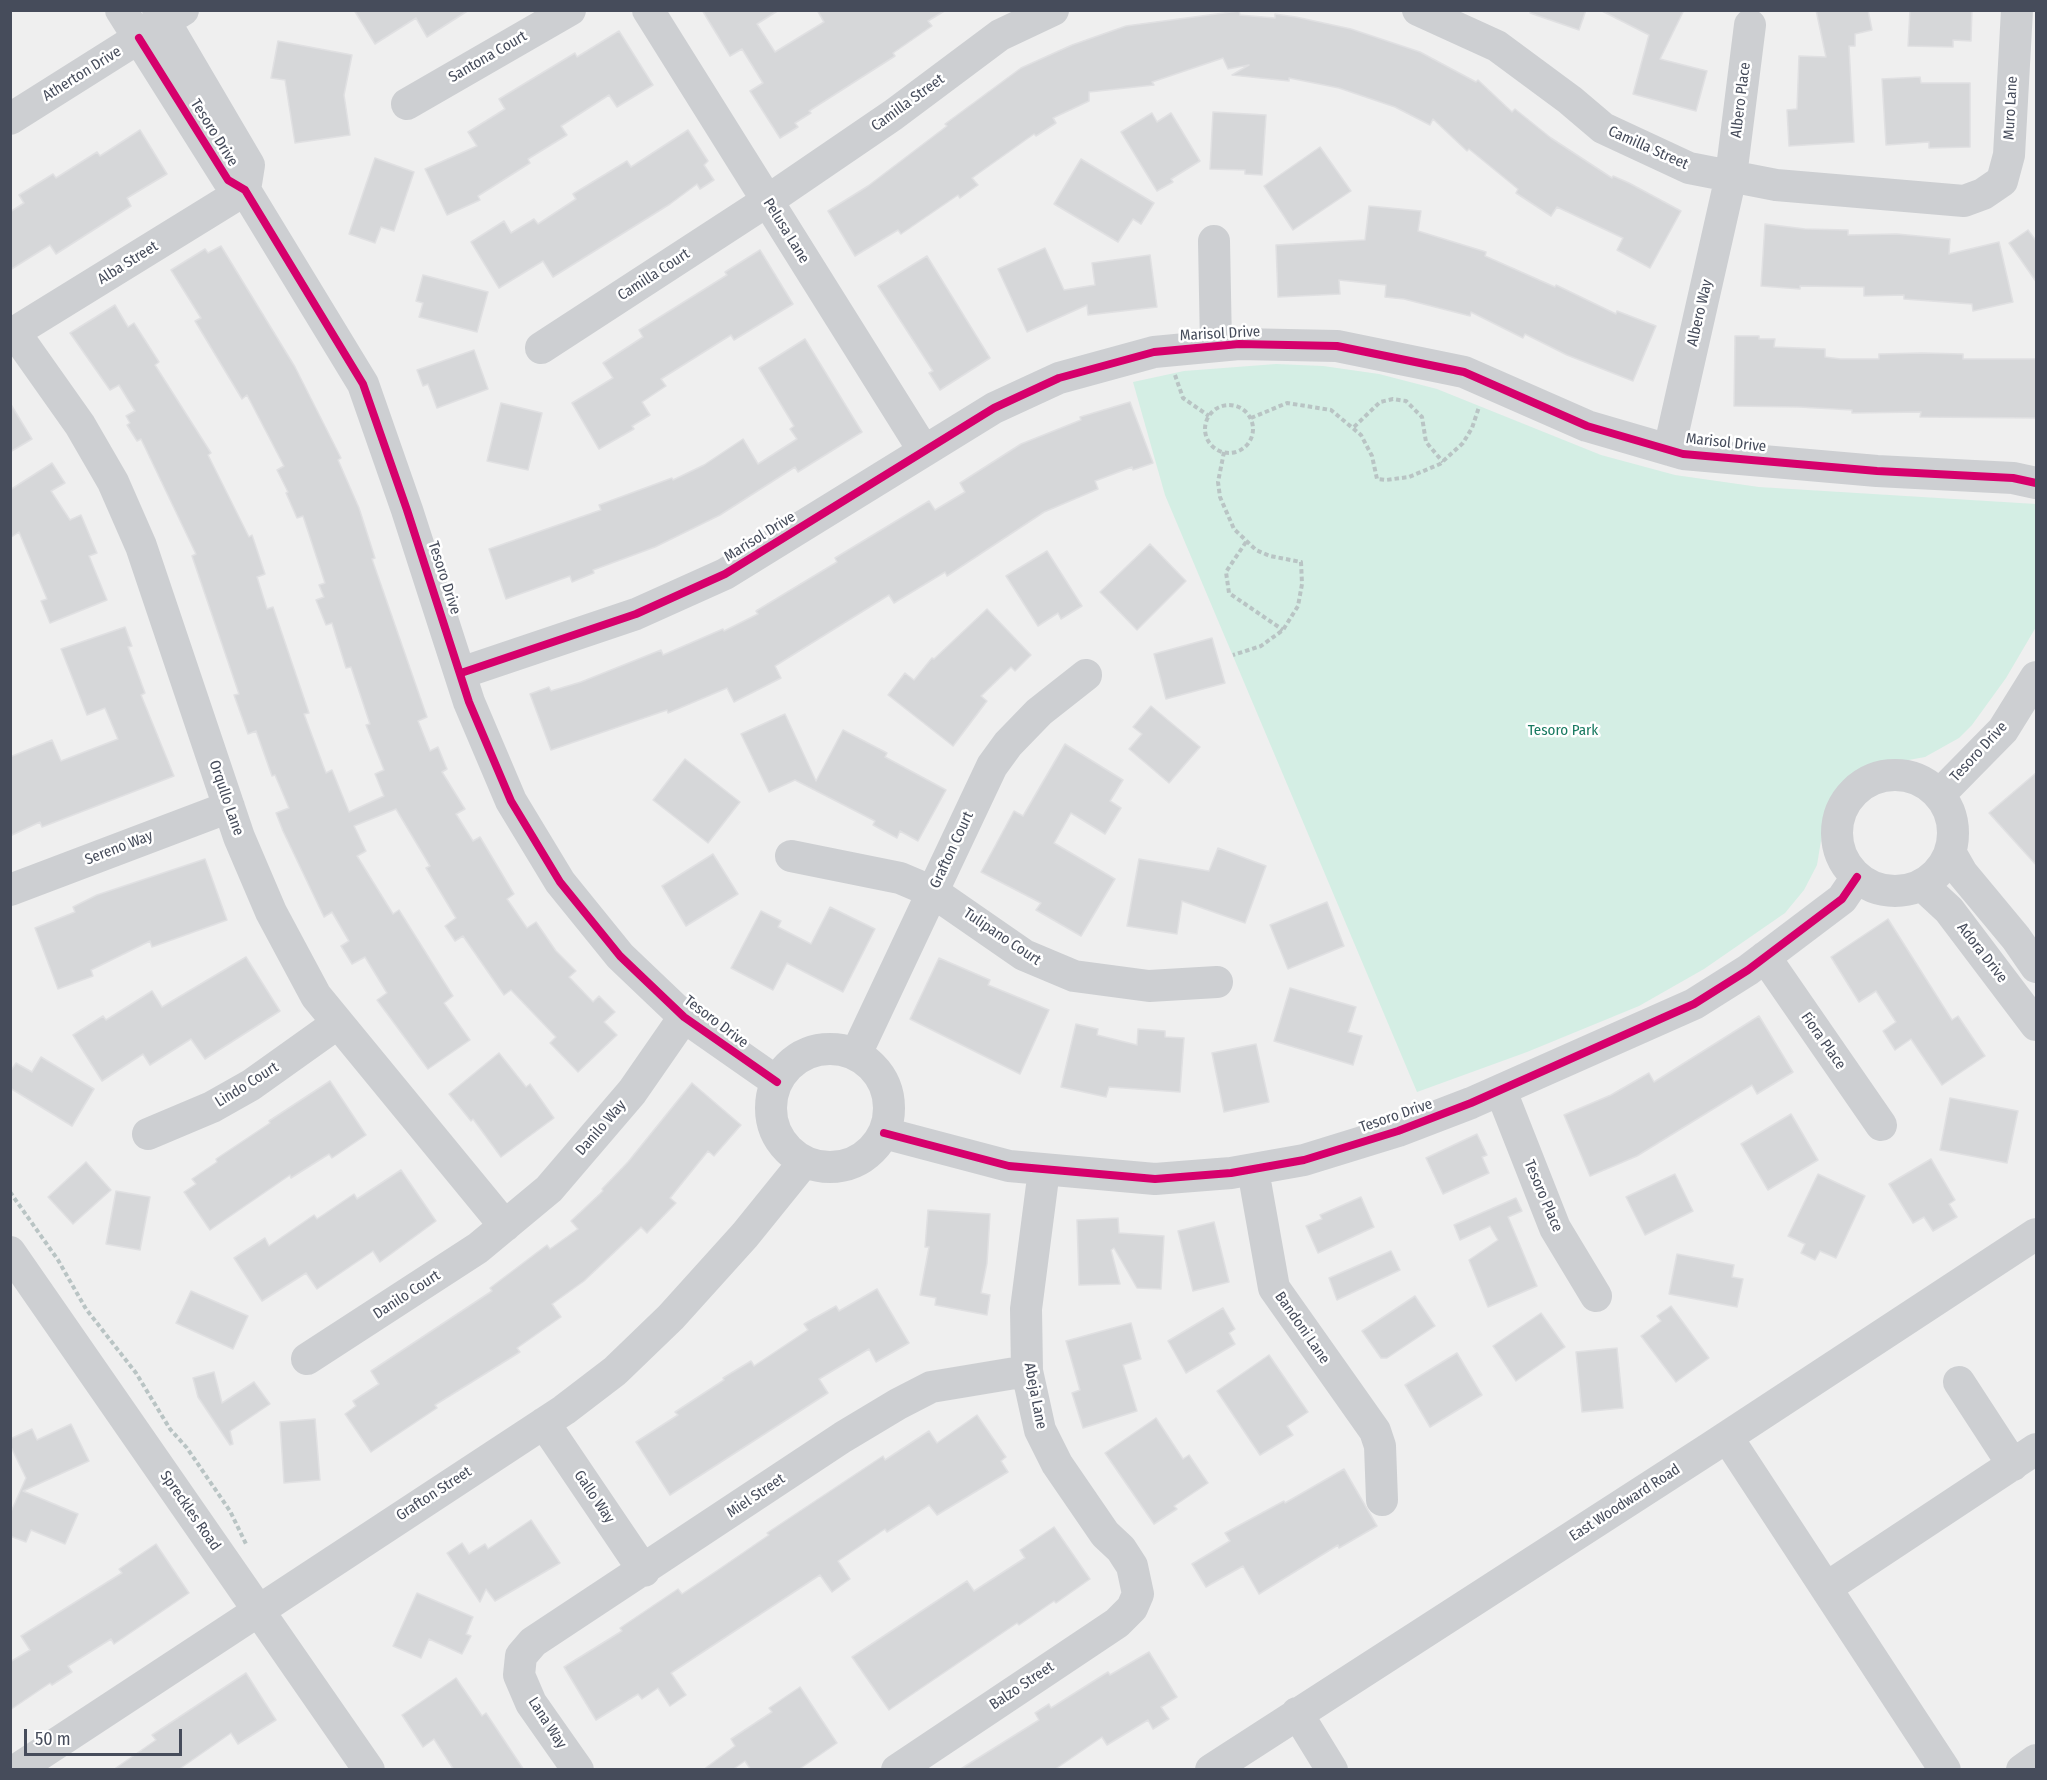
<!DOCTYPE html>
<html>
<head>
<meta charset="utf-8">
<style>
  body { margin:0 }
  #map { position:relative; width:2047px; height:1780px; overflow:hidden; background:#efefef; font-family:"Fira Sans Condensed",sans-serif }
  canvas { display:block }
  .frame { position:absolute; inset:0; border:12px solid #464c5b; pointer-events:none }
  .scale { position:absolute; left:24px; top:1729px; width:158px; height:27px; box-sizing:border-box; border:3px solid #464c5b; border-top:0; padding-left:8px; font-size:18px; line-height:21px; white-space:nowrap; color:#464c5b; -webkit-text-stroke:4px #fff; paint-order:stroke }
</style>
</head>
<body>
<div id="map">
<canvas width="2047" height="1780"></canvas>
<div class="frame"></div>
<div class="scale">50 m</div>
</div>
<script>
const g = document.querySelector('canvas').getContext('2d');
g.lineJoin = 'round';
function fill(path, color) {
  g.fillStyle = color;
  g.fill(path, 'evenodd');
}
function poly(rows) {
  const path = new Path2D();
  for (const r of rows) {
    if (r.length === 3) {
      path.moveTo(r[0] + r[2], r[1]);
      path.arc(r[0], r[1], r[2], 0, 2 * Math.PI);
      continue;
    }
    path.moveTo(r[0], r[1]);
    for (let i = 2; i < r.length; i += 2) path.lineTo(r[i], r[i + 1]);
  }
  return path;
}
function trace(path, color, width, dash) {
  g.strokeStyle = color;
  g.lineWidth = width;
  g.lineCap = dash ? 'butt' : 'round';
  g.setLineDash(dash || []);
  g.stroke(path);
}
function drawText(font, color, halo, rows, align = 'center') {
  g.font = font + ' "Fira Sans Condensed",sans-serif';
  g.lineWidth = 5;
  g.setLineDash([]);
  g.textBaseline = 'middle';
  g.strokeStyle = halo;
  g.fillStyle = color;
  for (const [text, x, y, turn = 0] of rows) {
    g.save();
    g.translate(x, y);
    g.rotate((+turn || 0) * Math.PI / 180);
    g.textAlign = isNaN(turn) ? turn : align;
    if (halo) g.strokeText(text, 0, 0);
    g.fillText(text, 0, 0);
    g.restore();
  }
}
fill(poly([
  [1276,364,1323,366,1379,374,1437,389,1601,455,1675,475,1759,487,2036,504,2036,627,2006,678,1972,725,1959,738,1925,757,1865,768,1838,790,1826,810,1817,865,1804,890,1785,913,1704,969,1639,1006,1527,1052,1417,1092,1165,495,1133,382,1184,371]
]), '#d4eee4');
const building = poly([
  [354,10,469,10,427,37,416,18,375,44,354,10],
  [702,10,779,10,757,24,775,52,824,22,817,10,946,10,928,21,932,26,893,53,895,56,809,111,811,113,795,123,798,127,780,138,750,91,763,83,742,49,730,56,702,10],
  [1531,10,1586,10,1579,30,1530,13,1531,10],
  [1600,10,1684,10,1660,59,1707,71,1696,111,1633,94,1649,35,1600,10],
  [1816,10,1868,10,1872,30,1855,34,1855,46,1849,46,1854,142,1789,146,1787,110,1797,109,1799,56,1826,57,1816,10],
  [1910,10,1972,10,1971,41,1953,40,1953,47,1908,46,1910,10],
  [1239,11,1240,15,1275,18,1275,14,1296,17,1351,29,1420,52,1476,82,1478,80,1512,112,1515,109,1551,138,1612,178,1613,176,1629,183,1681,211,1650,268,1617,250,1623,238,1557,207,1551,216,1516,193,1518,189,1469,149,1467,151,1433,119,1430,125,1395,107,1339,88,1289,78,1289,81,1232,75,1249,65,1228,69,1223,58,1152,82,1154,85,1089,92,1089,101,1053,118,1056,123,1036,136,1034,134,972,178,978,185,960,198,958,195,901,234,898,230,855,256,828,211,868,186,947,126,945,124,1021,68,1072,45,1126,26,1239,11],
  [619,31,653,85,617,107,609,95,561,126,567,135,528,159,530,163,478,196,480,200,447,215,425,169,477,146,468,132,505,109,499,99,575,53,577,57,619,31],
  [278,41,352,55,344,95,350,135,295,143,285,80,271,78,278,41],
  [1920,77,1921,83,1970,83,1970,147,1929,148,1929,142,1886,145,1882,79,1920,77],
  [1213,112,1266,115,1262,175,1245,174,1245,170,1210,169,1213,112],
  [1152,113,1157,122,1171,113,1200,161,1171,179,1173,182,1157,191,1121,132,1152,113],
  [140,130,167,174,127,198,131,206,56,254,50,245,10,270,10,212,24,203,19,195,53,174,56,178,97,152,100,156,140,130],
  [688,130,708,161,704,165,714,180,700,189,697,184,670,204,553,277,543,261,499,288,471,242,504,221,511,233,534,219,538,224,576,199,573,194,627,161,631,167,688,130],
  [1320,147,1351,191,1293,230,1264,186,1320,147],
  [375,158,414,172,394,231,381,227,375,243,349,234,375,158],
  [1081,159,1154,203,1141,224,1133,219,1118,242,1054,204,1081,159],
  [1369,206,1421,211,1418,231,1486,252,1485,256,1555,287,1556,285,1616,314,1617,311,1656,326,1633,381,1567,355,1525,334,1523,338,1471,312,1470,316,1404,299,1385,297,1386,285,1339,280,1340,294,1278,297,1276,245,1365,240,1369,206],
  [1765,224,1805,229,1848,230,1848,235,1897,234,1950,239,1949,254,1999,242,2013,302,1973,311,1972,304,1904,299,1904,295,1864,296,1864,287,1800,286,1800,289,1761,286,1765,224],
  [2028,230,2037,242,2037,283,2009,243,2028,230],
  [221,246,295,367,341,458,338,460,359,508,375,558,372,559,427,717,418,721,430,751,438,747,447,769,442,772,465,809,456,814,473,841,480,837,514,894,507,899,527,928,536,922,556,951,576,971,569,977,593,1002,599,996,615,1012,604,1022,617,1035,578,1072,550,1043,556,1037,511,990,504,995,463,936,455,941,445,926,456,918,426,868,430,866,396,809,354,826,366,851,357,856,393,914,399,910,453,996,444,1003,470,1040,428,1069,377,1000,387,993,365,957,352,964,341,946,349,941,332,912,324,917,283,831,276,813,289,808,275,775,272,776,256,731,248,734,234,695,239,694,192,556,196,554,141,439,137,441,127,425,130,423,126,416,135,411,119,385,110,390,70,333,115,305,128,327,134,323,159,362,155,365,211,453,208,455,249,537,252,535,265,574,257,577,267,609,273,607,309,713,304,714,326,773,332,770,349,812,384,796,375,774,384,770,366,725,370,724,351,667,346,668,332,623,326,625,316,600,324,597,319,585,325,583,303,516,297,518,286,493,288,492,277,470,284,466,247,395,242,399,195,321,201,318,171,270,205,249,208,253,221,246],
  [1045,248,1064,290,1095,285,1092,263,1150,255,1157,307,1088,315,1087,305,1027,332,998,269,1045,248],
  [760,250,793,304,734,340,731,335,661,379,666,386,642,402,650,415,632,426,634,429,599,449,572,403,613,378,603,363,643,337,639,330,727,275,725,272,760,250],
  [927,256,990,358,940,390,929,373,933,371,878,286,927,256],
  [423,275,488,292,477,332,419,317,423,303,416,301,423,275],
  [1735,336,1759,336,1759,339,1775,339,1774,347,1825,349,1825,357,1841,359,1879,359,1879,354,1922,353,1963,354,1963,359,2037,359,2037,418,1920,417,1921,412,1852,413,1852,410,1799,407,1734,406,1735,336],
  [805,339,862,432,798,472,795,467,720,515,655,547,593,570,594,573,572,582,570,576,506,599,489,549,601,510,599,505,672,478,673,480,704,465,743,439,758,464,797,439,790,429,794,426,759,368,805,339],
  [474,350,488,389,437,408,428,384,423,386,417,370,474,350],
  [1130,402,1153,463,1133,470,1132,467,1095,481,1098,489,1044,512,947,576,945,572,894,603,889,595,775,666,781,678,734,702,727,688,668,713,667,710,551,750,530,694,549,687,551,691,581,682,661,650,663,655,723,629,724,631,758,614,756,611,837,562,835,558,929,501,935,510,965,492,960,483,1021,444,1081,420,1080,417,1130,402],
  [10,403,32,439,10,452,10,403],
  [501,403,542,413,528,470,487,461,501,403],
  [52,463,65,483,51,491,70,520,81,515,97,553,89,556,107,600,50,623,41,601,47,599,19,532,10,538,10,490,52,463],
  [1150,544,1186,581,1137,630,1100,592,1150,544],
  [1047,551,1082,606,1061,619,1058,613,1038,626,1006,576,1047,551],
  [987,609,1031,655,1015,671,1011,667,981,696,987,701,953,746,888,695,905,673,914,680,932,658,934,659,987,609],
  [125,627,132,646,128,647,145,693,141,695,174,776,42,827,40,822,10,836,10,757,52,740,61,761,118,739,105,708,87,715,61,649,125,627],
  [1212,638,1225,683,1166,699,1154,654,1212,638],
  [1151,706,1200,747,1169,783,1129,749,1142,734,1133,727,1151,706],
  [785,714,816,781,843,730,887,753,885,757,946,790,918,841,900,831,897,838,873,825,875,821,795,780,769,792,741,734,785,714],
  [1065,744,1123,780,1110,801,1121,808,1105,834,1071,813,1054,843,1115,879,1081,936,1036,910,1041,903,981,872,1014,811,1023,816,1065,744],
  [685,759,740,802,708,843,653,800,685,759],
  [2037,772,2037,866,1989,813,2037,772],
  [1218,848,1266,866,1245,923,1182,901,1177,934,1127,926,1139,859,1209,871,1218,848],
  [713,854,738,894,686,926,662,886,713,854],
  [205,859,227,920,152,947,150,941,91,970,93,976,58,989,35,928,75,912,73,907,97,895,205,859],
  [1327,902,1344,946,1288,969,1270,925,1327,902],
  [830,907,875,929,843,992,787,963,773,990,731,968,761,911,781,921,778,927,811,944,830,907],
  [1888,919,1952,1020,1958,1016,1985,1056,1942,1085,1911,1039,1895,1050,1883,1031,1896,1022,1876,991,1859,1002,1831,957,1888,919],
  [246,957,280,1011,205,1059,191,1039,150,1065,143,1054,102,1081,73,1035,103,1016,106,1020,152,991,162,1007,246,957],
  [939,958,990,980,988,985,1049,1010,1020,1074,910,1019,939,958],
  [1290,988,1356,1007,1348,1032,1362,1036,1353,1065,1274,1041,1290,988],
  [1759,1016,1793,1072,1757,1094,1752,1085,1637,1156,1590,1176,1564,1115,1611,1095,1649,1073,1654,1082,1759,1016],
  [1076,1024,1098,1029,1097,1035,1137,1045,1138,1029,1165,1031,1165,1037,1184,1038,1180,1092,1109,1087,1106,1097,1061,1087,1076,1024],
  [1256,1044,1269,1102,1224,1112,1212,1053,1256,1044],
  [499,1053,526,1087,530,1084,554,1118,501,1157,473,1119,471,1121,449,1094,499,1053],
  [41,1057,94,1089,72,1126,10,1088,10,1072,16,1063,32,1072,41,1057],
  [330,1081,366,1135,332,1158,329,1154,291,1178,290,1175,210,1230,184,1192,196,1184,192,1179,217,1162,216,1159,270,1123,269,1121,330,1081],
  [692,1083,741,1125,714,1156,708,1151,670,1198,676,1203,647,1233,641,1227,584,1281,552,1304,561,1317,517,1348,520,1352,435,1405,437,1408,371,1452,345,1414,356,1406,353,1401,379,1384,371,1371,492,1291,490,1288,547,1245,550,1249,578,1229,571,1221,603,1191,602,1189,628,1162,692,1083],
  [1950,1098,2018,1111,2007,1163,1940,1150,1950,1098],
  [1791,1114,1818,1160,1768,1190,1741,1144,1791,1114],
  [1477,1134,1487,1155,1482,1157,1489,1173,1443,1194,1426,1158,1477,1134],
  [1931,1159,1955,1200,1949,1204,1957,1217,1933,1231,1924,1217,1913,1223,1889,1184,1931,1159],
  [86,1162,111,1190,73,1224,48,1197,86,1162],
  [401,1170,436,1221,380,1262,373,1251,317,1289,306,1273,262,1301,234,1258,265,1238,269,1246,314,1215,317,1219,354,1194,357,1199,401,1170],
  [1675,1174,1693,1211,1645,1235,1626,1197,1675,1174],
  [1818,1174,1865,1196,1836,1258,1820,1251,1815,1260,1801,1253,1805,1244,1788,1236,1818,1174],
  [116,1191,150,1197,140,1250,106,1244,116,1191],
  [1361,1197,1374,1227,1318,1253,1306,1226,1322,1219,1320,1215,1361,1197],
  [1516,1198,1522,1211,1508,1217,1537,1286,1488,1307,1469,1260,1498,1240,1490,1226,1460,1240,1454,1225,1516,1198],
  [928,1210,990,1214,987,1263,981,1293,990,1295,987,1315,935,1305,936,1298,920,1295,929,1247,925,1247,928,1210],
  [1118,1218,1119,1233,1164,1236,1161,1289,1137,1288,1114,1248,1111,1250,1120,1284,1079,1285,1077,1220,1118,1218],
  [1214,1222,1229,1282,1193,1291,1178,1231,1214,1222],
  [1391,1251,1400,1270,1337,1300,1329,1278,1391,1251],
  [1677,1254,1734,1265,1732,1277,1743,1279,1737,1307,1669,1294,1677,1254],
  [877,1289,909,1343,876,1362,869,1349,819,1379,828,1393,670,1495,636,1442,678,1415,675,1412,724,1380,723,1378,751,1361,754,1366,808,1330,804,1324,836,1306,839,1311,877,1289],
  [191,1291,248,1316,233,1349,176,1323,191,1291],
  [1415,1296,1435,1326,1387,1358,1381,1358,1362,1331,1415,1296],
  [1671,1306,1709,1358,1676,1382,1641,1336,1661,1321,1657,1316,1671,1306],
  [1223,1308,1235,1329,1229,1333,1235,1344,1186,1373,1168,1341,1223,1308],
  [1541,1313,1565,1347,1516,1381,1493,1346,1541,1313],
  [1131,1323,1141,1359,1123,1365,1137,1411,1083,1428,1072,1393,1080,1390,1066,1341,1131,1323],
  [1617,1348,1623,1408,1582,1412,1576,1352,1617,1348],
  [1457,1353,1482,1395,1430,1427,1405,1385,1457,1353],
  [1269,1355,1308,1412,1287,1426,1293,1435,1260,1455,1217,1391,1269,1355],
  [214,1372,222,1403,254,1382,270,1404,230,1431,233,1444,230,1445,198,1397,193,1378,214,1372],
  [977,1415,1006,1457,1001,1461,1008,1472,937,1515,929,1505,887,1532,885,1529,838,1561,850,1579,832,1592,820,1575,671,1673,686,1695,670,1706,658,1688,642,1699,638,1694,596,1720,564,1667,622,1631,620,1628,678,1589,682,1594,718,1570,769,1535,767,1533,883,1456,885,1460,929,1431,937,1443,977,1415],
  [1156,1418,1183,1459,1189,1455,1208,1483,1174,1506,1177,1509,1154,1524,1105,1453,1156,1418],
  [315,1419,320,1480,284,1483,280,1422,315,1419],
  [71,1424,89,1461,23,1491,78,1514,65,1544,31,1530,26,1542,10,1536,10,1514,26,1478,10,1445,10,1439,32,1429,37,1440,71,1424],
  [1344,1469,1377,1526,1339,1548,1338,1545,1259,1594,1243,1566,1206,1587,1192,1564,1230,1541,1225,1533,1284,1501,1285,1503,1344,1469],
  [531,1520,560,1563,495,1601,486,1589,480,1602,447,1553,462,1543,469,1554,485,1544,488,1549,531,1520],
  [1054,1527,1090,1579,1056,1603,1054,1601,1019,1625,1017,1623,889,1710,852,1657,967,1581,974,1591,1025,1558,1020,1550,1054,1527],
  [156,1544,189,1593,114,1644,111,1639,68,1666,72,1672,52,1685,50,1683,10,1710,10,1662,30,1650,21,1636,122,1573,119,1569,156,1544],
  [417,1593,473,1617,466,1634,471,1636,462,1654,429,1639,421,1658,393,1646,417,1593],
  [1149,1652,1177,1697,1161,1707,1169,1719,1153,1729,1148,1720,1107,1745,1102,1737,1054,1770,959,1770,1039,1720,1035,1713,1049,1704,1051,1708,1108,1672,1110,1675,1149,1652],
  [246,1673,276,1720,238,1744,231,1733,178,1770,113,1770,156,1740,152,1735,246,1673],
  [456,1678,482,1716,486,1713,524,1770,454,1770,434,1739,423,1747,402,1715,456,1678],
  [800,1687,837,1743,798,1770,751,1770,745,1761,732,1770,703,1770,735,1746,731,1739,772,1712,769,1708,800,1687]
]);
fill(building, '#d6d7d9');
trace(building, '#e0e0e2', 1.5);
trace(poly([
  [1175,375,1183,398,1209,416],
  [1229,429,24],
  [1251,418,1287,403,1331,410,1361,435,1372,456,1377,479,1386,480,1409,477,1440,464,1463,443,1472,428,1479,407],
  [1354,427,1380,402,1393,399,1406,401,1422,417,1426,442,1443,462],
  [1224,452,1218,482,1220,497,1234,529,1256,550,1270,556,1301,562,1302,584,1298,606,1283,630,1261,646,1233,655],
  [1246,542,1226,572,1229,593,1283,630],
  [10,1192,58,1260,86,1309,136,1373,170,1429,187,1448,230,1511,246,1544]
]), '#b9c4c4', 4, [4.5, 3]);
trace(poly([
  [121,10,228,180,245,190,363,384,407,510,469,702,511,801,560,882,620,956,684,1017,777,1082],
  [158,10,249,165,245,190],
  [648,10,924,451],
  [1418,10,1497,46,1570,100,1603,128,1689,168,1776,185,1964,201,1983,194,2002,181,2009,155,2017,10],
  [407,104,570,10],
  [10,119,183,10],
  [1214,241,1216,346],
  [15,333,80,425,113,482,141,546,239,837,271,912,316,996,505,1226],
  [10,335,245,190],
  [541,348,767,201,893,115,1000,35,1053,10],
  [1669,450,1731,176,1750,25],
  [461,673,636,614,725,574,994,408,1059,378,1154,352,1239,344,1337,346,1464,372,1587,426,1683,454,1877,471,2013,478,2036,483],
  [1895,833,58],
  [1939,795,2003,730,2036,677],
  [1950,852,1962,873,2016,938,2036,967],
  [791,856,900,878,933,892,1024,955,1074,976,1149,986,1217,982],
  [1922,885,1949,910,2036,1025],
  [10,890,229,807],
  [1765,957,1881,1125],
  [830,1108,59],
  [856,1054,992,766,1008,744,1039,712,1086,675],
  [1501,1091,1555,1228,1596,1296],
  [884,1133,1009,1166,1155,1179,1231,1173,1304,1160,1398,1131,1471,1103,1694,1004,1748,970,1842,899,1857,877],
  [148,1134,212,1107,251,1085,338,1023],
  [1253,1170,1274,1288,1375,1431,1380,1446,1382,1500],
  [10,1252,369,1770],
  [307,1359,478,1248,549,1189,632,1092,684,1017],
  [1959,1382,2013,1465],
  [544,1423,644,1571],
  [1727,1437,1945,1770],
  [1826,1588,2036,1449],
  [1297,1713,1332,1770],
  [16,1770,564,1410,615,1371,671,1317,745,1235,804,1162],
  [578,1770,531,1703,519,1675,521,1656,533,1642,843,1437,898,1404,931,1387,1027,1371],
  [897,1770,1117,1623,1132,1608,1138,1594,1132,1566,1121,1549,1105,1534,1057,1464,1040,1430,1027,1371,1026,1309,1044,1170],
  [1211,1770,1710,1448,2036,1234],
  [2022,1770,2036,1760]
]), '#cdcfd2', 32);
trace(poly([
  [139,38,228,180,245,190,363,384,407,510,469,702,511,801,560,882,620,956,684,1017,777,1082],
  [461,673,636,614,725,574,994,408,1059,378,1154,352,1239,344,1337,346,1464,372,1587,426,1683,454,1877,471,2013,478,2036,483],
  [884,1133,1009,1166,1155,1179,1231,1173,1304,1160,1398,1131,1471,1103,1694,1004,1748,970,1842,899,1857,877]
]), '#d6006c', 8);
drawText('15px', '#464c5b', '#fff', [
  ["Santona Court",488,57,-30],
  ["Atherton Drive",82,74,-32],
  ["Albero Place",1741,100,-83],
  ["Camilla Street",908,103,-36],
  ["Muro Lane",2011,108,-87],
  ["Tesoro Drive",214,133,58],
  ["Camilla Street",1648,148,24],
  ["Pelusa Lane",786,231,58],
  ["Alba Street",128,263,-32],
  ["Camilla Court",654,275,-33],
  ["Albero Way",1700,313,-77],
  ["Marisol Drive",1220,334,-3],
  ["Marisol Drive",1726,443,6],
  ["Marisol Drive",760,537,-32],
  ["Tesoro Drive",444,578,72],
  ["Tesoro Drive",1979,752,-47],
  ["Orqullo Lane",226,798,71],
  ["Sereno Way",119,848,-21],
  ["Grafton Court",952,850,-65],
  ["Tulipano Court",1002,937,34],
  ["Adora Drive",1982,953,52],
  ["Tesoro Drive",716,1022,37],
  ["Fiora Place",1823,1041,55],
  ["Lindo Court",247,1085,-32],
  ["Tesoro Drive",1396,1116,-19],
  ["Danilo Way",601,1128,-49],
  ["Tesoro Place",1543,1196,67],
  ["Danilo Court",407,1295,-33],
  ["Bandoni Lane",1302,1328,55],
  ["Abeja Lane",1035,1396,79],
  ["Grafton Street",434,1494,-33],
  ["Miel Street",756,1496,-34],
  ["Gallo Way",594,1497,56],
  ["East Woodward Road",1625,1503,-33],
  ["Spreckles Road",190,1511,55],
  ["Balzo Street",1022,1686,-34],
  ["Lana Way",547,1723,57]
]);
drawText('15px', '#197a61', '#fff', [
  ["Tesoro Park",1563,731]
]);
</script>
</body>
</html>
